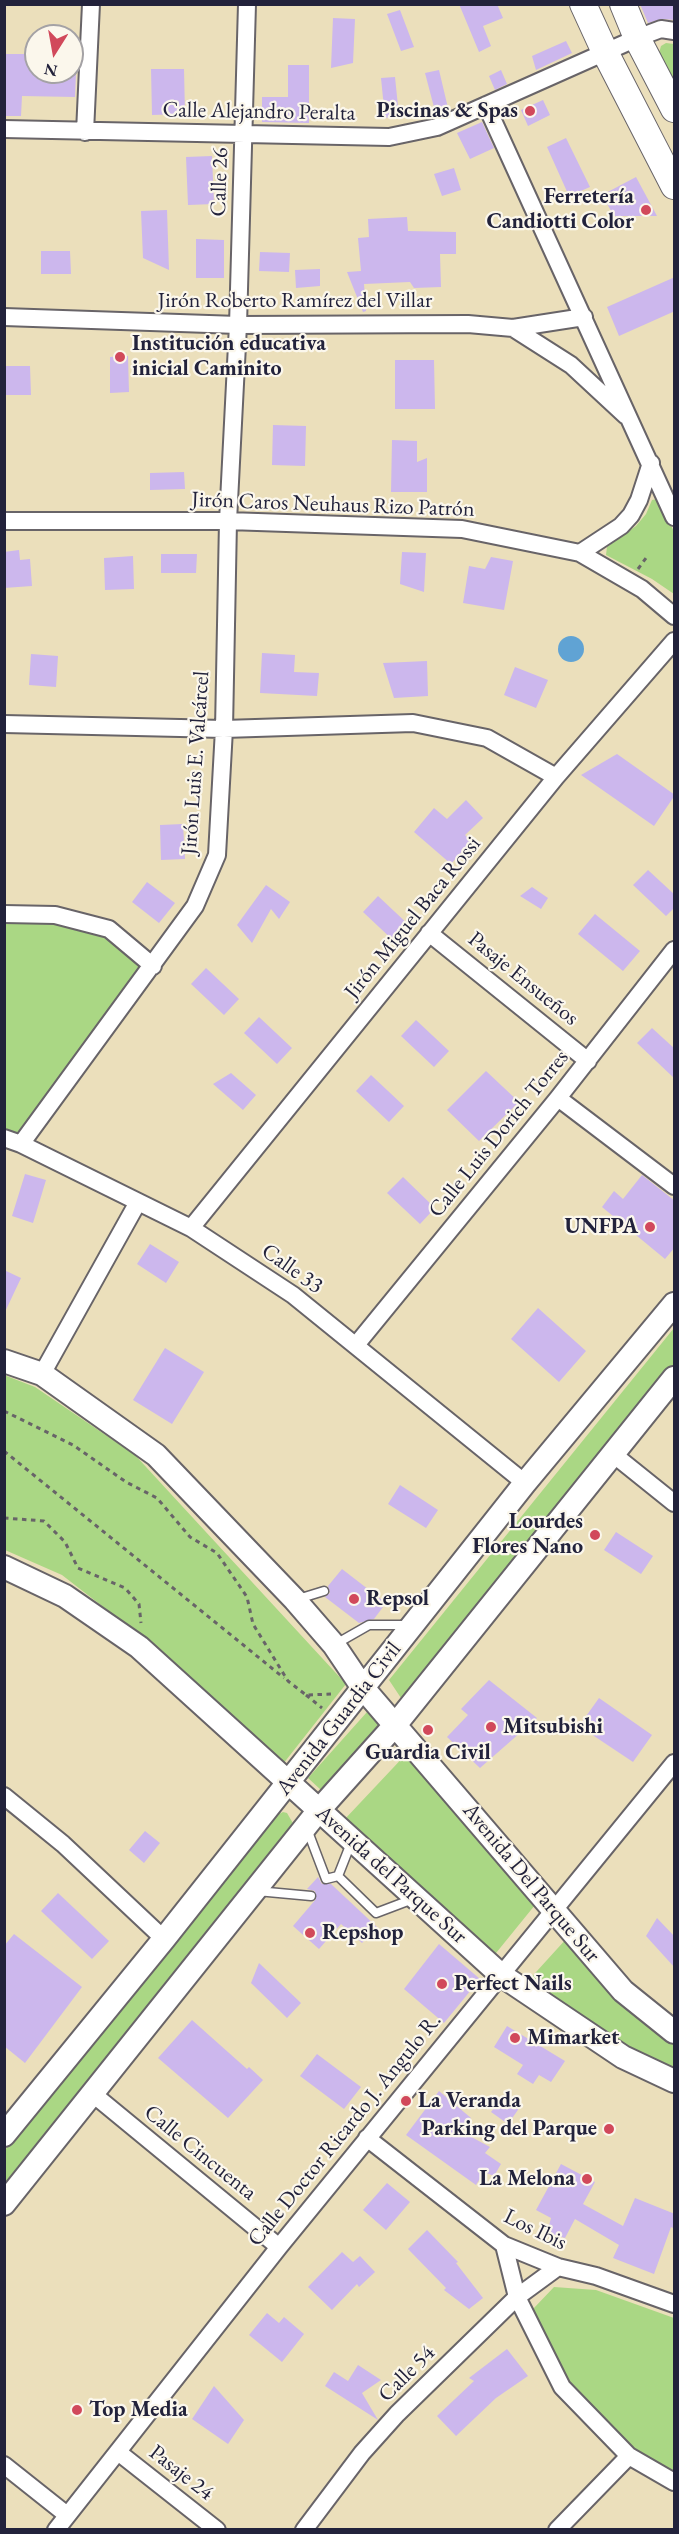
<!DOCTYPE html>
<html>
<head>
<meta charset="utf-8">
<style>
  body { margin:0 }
  #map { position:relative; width:679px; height:2534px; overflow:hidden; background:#ebdfbb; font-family:"EB Garamond",serif }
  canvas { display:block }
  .frame { position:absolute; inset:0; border:6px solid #22223b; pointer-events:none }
  .north { position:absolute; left:24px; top:24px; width:60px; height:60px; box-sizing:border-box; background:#fbf7ec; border:2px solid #a4a2a5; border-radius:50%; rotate:191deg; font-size:16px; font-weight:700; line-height:24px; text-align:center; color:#22223b }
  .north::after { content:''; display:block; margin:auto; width:21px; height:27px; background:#d1495b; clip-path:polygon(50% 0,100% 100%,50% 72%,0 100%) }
</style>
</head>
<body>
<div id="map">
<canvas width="679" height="2534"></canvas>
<div class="frame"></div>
<div class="north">N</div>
</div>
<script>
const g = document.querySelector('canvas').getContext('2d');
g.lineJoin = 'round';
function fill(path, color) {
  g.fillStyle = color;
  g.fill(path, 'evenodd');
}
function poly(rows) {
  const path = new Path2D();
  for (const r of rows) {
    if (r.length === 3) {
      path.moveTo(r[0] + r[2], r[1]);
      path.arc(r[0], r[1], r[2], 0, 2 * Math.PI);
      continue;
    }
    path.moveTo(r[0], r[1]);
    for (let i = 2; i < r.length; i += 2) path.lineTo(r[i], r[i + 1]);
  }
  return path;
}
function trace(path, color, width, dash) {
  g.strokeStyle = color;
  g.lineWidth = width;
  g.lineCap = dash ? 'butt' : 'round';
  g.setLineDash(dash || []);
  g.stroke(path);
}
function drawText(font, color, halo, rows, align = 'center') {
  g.font = font + ' "EB Garamond",serif';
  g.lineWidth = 4.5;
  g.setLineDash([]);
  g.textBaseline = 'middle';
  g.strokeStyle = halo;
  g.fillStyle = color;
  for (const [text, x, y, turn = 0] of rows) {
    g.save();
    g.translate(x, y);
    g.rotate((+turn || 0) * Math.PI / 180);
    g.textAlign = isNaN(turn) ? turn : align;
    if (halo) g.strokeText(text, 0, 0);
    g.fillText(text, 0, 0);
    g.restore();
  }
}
fill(poly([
  [666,43,674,44,673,83,659,53,661,46],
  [657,499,661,502,674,532,674,594,652,579,606,555,607,547,636,526,646,514,652,500],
  [4,920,54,921,107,934,145,968,20,1138,5,1132],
  [674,1328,674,1364,401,1698,389,1680],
  [4,1375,35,1387,135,1455,346,1684,283,1764,133,1630,62,1575,5,1550],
  [367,1712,380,1723,321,1790,308,1778],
  [408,1752,535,1905,492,1958,344,1820],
  [283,1812,287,1813,294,1825,5,2189,5,2150,271,1818],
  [567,1938,674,2037,674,2072,656,2066,527,1982],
  [554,2287,596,2290,674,2318,674,2476,624,2446,566,2379,534,2320,534,2308]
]), '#aad784');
fill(poly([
  [571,649,13]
]), '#60a3d4');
fill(poly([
  [459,4,497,4,503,18,483,26,491,46,479,52],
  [640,4,675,4,675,20,662,19,648,23],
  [400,10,414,47,401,51,387,14],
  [333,18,355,19,353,63,331,68],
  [566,41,572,53,536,70,532,56],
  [4,54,36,54,36,72,76,72,75,97,22,96,21,116,4,116],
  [288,65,309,65,309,123,262,122,262,97,288,97],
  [151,69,184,69,185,114,152,115],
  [439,70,448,108,435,111,425,73],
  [501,70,507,84,495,90,489,76],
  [395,77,399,116,385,118,381,78],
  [543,100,550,115,528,126,521,110],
  [482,122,494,148,470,159,457,133],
  [566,138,590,187,569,196,547,147],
  [212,156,214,204,188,205,186,157],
  [454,168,461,190,442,196,434,174],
  [636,177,657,216,614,216,602,195],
  [167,210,169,270,143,258,141,211],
  [407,217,408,231,456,232,456,254,440,254,441,287,414,288,410,282,364,284,366,311,363,312,347,272,361,271,358,238,369,237,368,219],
  [196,239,224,240,224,278,196,278],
  [41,251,70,251,71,274,41,274],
  [260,252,290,253,289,272,259,271],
  [320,269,320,286,296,288,295,270],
  [675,277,675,311,619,336,607,307],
  [128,356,129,392,110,393,110,357],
  [395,360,434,360,435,409,395,409],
  [4,366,30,366,31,395,4,395],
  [273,425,306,426,305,466,272,465],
  [392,440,417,441,417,462,427,458,427,492,391,492],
  [184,472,185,489,150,490,150,473],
  [19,550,20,560,30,559,32,586,4,588,4,552],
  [402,552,426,553,424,592,400,584],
  [161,554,197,554,196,573,161,573],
  [133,556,134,589,105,590,104,558],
  [491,557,513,561,504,610,463,603,469,566,485,569],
  [262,653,295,655,294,672,319,673,317,696,260,693],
  [31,654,58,656,56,687,29,685],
  [427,661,428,696,394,698,383,663],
  [515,667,548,680,536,708,504,695],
  [617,754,675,795,654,826,581,775],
  [466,800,483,818,465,835,471,841,451,864,414,832,434,808,447,819],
  [183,824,185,859,161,860,160,825],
  [648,870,675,895,675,907,666,916,633,885],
  [147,882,175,903,159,923,132,902],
  [266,885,290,902,279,919,271,909,252,943,237,925],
  [532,887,548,898,541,909,520,896],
  [378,896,411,927,396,943,363,912],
  [595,914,640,951,623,971,578,934],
  [206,968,239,999,224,1015,191,984],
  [259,1017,292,1048,277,1064,244,1033],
  [416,1020,449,1051,434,1067,401,1036],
  [652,1028,675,1049,675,1079,637,1043],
  [486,1071,519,1102,479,1141,447,1110],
  [231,1073,256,1095,243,1110,213,1084],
  [371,1075,404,1106,389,1122,356,1091],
  [25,1174,46,1180,33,1223,12,1216],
  [642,1175,675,1201,675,1247,665,1259,602,1207,614,1191,623,1199],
  [403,1177,435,1208,420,1224,387,1193],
  [150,1244,179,1262,166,1283,137,1264],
  [4,1270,21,1278,4,1314],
  [538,1308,586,1351,559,1382,511,1339],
  [165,1348,204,1372,172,1424,133,1400],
  [400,1485,438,1510,426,1528,388,1504],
  [616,1532,653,1556,641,1574,604,1550],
  [342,1569,386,1603,374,1619,359,1623,325,1597,330,1593,328,1586],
  [489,1680,537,1718,480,1768,447,1737,468,1715,461,1709],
  [599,1698,652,1735,633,1762,579,1726],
  [145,1831,160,1843,144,1863,129,1850],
  [318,1877,322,1884,331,1884,377,1927,362,1943,341,1924,319,1949,293,1926,316,1899,315,1891,307,1889],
  [58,1893,109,1941,92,1959,41,1911],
  [657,1918,675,1937,675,1968,646,1936],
  [14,1934,82,1987,25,2063,4,2046,4,1946],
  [439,1944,480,1979,444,2023,404,1989],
  [259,1963,301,2003,287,2018,251,1983],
  [192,2020,247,2069,249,2067,263,2080,228,2118,158,2058],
  [507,2026,565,2061,551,2082,539,2075,533,2084,517,2074,523,2065,494,2047],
  [317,2054,361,2087,344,2109,300,2076],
  [439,2091,471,2118,462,2132,490,2147,485,2153,501,2164,494,2176,484,2172,476,2185,406,2135],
  [501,2099,520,2107,508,2124,491,2112],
  [561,2164,595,2182,583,2204,623,2226,635,2198,675,2214,675,2229,671,2227,654,2274,613,2258,619,2245,575,2219,565,2238,547,2233,551,2218,536,2210],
  [387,2183,410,2202,386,2230,363,2210],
  [427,2230,458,2262,456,2263,483,2298,469,2309,444,2290,446,2288,408,2249],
  [342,2252,353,2262,360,2256,375,2272,359,2287,357,2284,332,2310,308,2287],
  [267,2313,279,2323,284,2317,304,2334,282,2362,249,2335],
  [507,2349,528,2376,496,2398,456,2436,437,2416,474,2381,469,2378],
  [358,2365,381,2380,362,2393,378,2420,325,2386,334,2372,348,2381],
  [214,2386,244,2420,228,2444,192,2419]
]), '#ccb7ed');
const lane = poly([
  [298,1599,324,1591],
  [334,1645,369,1625,409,1625],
  [307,1829,326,1879,338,1876],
  [351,1843,338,1876,376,1913,413,1899],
  [257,1891,311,1896]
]);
const street = poly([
  [486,105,674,517],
  [4,129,389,137,437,127,637,38,661,29,674,31],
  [85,132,91,4],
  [4,317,238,325,468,324,513,328,584,317],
  [513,328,571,365,626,416],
  [4,521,228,521,462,529,580,553,642,589,674,616],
  [580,553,621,526,631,515,639,500,651,463],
  [4,724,224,729,413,723,487,738,556,777],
  [4,914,55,915,109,929,153,966],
  [429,933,588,1061],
  [558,1098,674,1186],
  [4,1138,21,1144,191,1228,293,1295,525,1483],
  [21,1144,195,906,217,855,224,729,228,521,238,325,247,4],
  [191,1228,556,777,674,641],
  [356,1345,558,1098,674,950],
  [42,1374,138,1202],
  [613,1454,674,1503],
  [4,1796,63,1844,164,1939],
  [93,2094,279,2247],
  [367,2138,504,2245,558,2267,596,2276,674,2304],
  [504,2245,517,2297,562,2387,629,2456,674,2482],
  [118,2452,217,2530],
  [4,2465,67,2515],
  [56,2530,279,2247,674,1763],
  [304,2530,362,2453,397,2414,517,2297,558,2267],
  [557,2530,629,2456]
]);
const secondary = poly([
  [4,1361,42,1374,156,1455,295,1600,334,1645,363,1688,623,1991,674,2032],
  [4,1567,65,1596,139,1647,501,1975,623,2057,674,2081],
  [4,2135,164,1939,525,1483,674,1304],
  [4,2204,319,1810,396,1724,674,1378]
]);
const primary = poly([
  [583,4,605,52,674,186],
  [623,4,637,38,674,109]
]);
trace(lane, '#686468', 11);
trace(street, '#686468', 20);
trace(secondary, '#686468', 26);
trace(primary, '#686468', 28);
trace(poly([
  [638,569,646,558],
  [4,1411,73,1445,126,1482,157,1498,190,1537,217,1553,247,1597,253,1624,288,1681,306,1695,332,1694],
  [4,1451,284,1678],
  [4,1518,44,1521,65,1542,78,1568,125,1588,139,1604,141,1623],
  [306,1695,322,1708]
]), '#686468', 3, [4.5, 4.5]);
trace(lane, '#fff', 8);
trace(street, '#fff', 16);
trace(secondary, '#fff', 22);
trace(primary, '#fff', 26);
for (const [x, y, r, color] of [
  [530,111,6,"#d1495b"],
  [646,210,6,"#d1495b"],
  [120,357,6,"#d1495b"],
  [650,1227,6,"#d1495b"],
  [595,1535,6,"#d1495b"],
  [354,1599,6,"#d1495b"],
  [491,1727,6,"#d1495b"],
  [428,1730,6,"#d1495b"],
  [310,1933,6,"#d1495b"],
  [442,1984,6,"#d1495b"],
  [515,2038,6,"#d1495b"],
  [406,2101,6,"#d1495b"],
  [609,2129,6,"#d1495b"],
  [587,2179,6,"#d1495b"],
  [77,2410,6,"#d1495b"]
]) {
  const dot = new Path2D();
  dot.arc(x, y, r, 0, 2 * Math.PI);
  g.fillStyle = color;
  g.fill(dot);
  trace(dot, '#fbf7ec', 2);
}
drawText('bold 22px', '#22223b', '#fbf7ec', [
  ["Piscinas & Spas",518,111,"right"],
  ["Ferretería",634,197,"right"],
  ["Candiotti Color",634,222,"right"],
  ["Institución educativa",132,344],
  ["inicial Caminito",132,369],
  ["UNFPA",638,1227,"right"],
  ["Lourdes",583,1522,"right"],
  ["Flores Nano",583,1547,"right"],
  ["Repsol",366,1599],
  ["Mitsubishi",503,1727],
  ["Guardia Civil",428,1753,"center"],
  ["Repshop",322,1933],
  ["Perfect Nails",454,1984],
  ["Mimarket",527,2038],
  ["La Veranda",418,2101],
  ["Parking del Parque",597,2129,"right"],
  ["La Melona",575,2179,"right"],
  ["Top Media",89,2410]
], 'left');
drawText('22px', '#22223b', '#fbf7ec', [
  ["Calle Alejandro Peralta",259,112,1],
  ["Calle 26",220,182,-88],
  ["Jirón Roberto Ramírez del Villar",295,301],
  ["Jirón Caros Neuhaus Rizo Patrón",333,505,2],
  ["Jirón Luis E. Valcárcel",196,763,-86],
  ["Jirón Miguel Baca Rossi",413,918,-51],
  ["Pasaje Ensueños",523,979,39],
  ["Calle Luis Dorich Torres",499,1134,-51],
  ["Calle 33",292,1269,35],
  ["Avenida Guardia Civil",339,1719,-52],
  ["Avenida del Parque Sur",391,1875,42],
  ["Avenida Del Parque Sur",531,1883,50],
  ["Calle Doctor Ricardo J. Angulo R.",345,2130,-51],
  ["Calle Cincuenta",200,2153,39],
  ["Los Ibis",535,2230,26],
  ["Calle 54",407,2374,-45],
  ["Pasaje 24",181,2473,38]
]);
</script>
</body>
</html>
